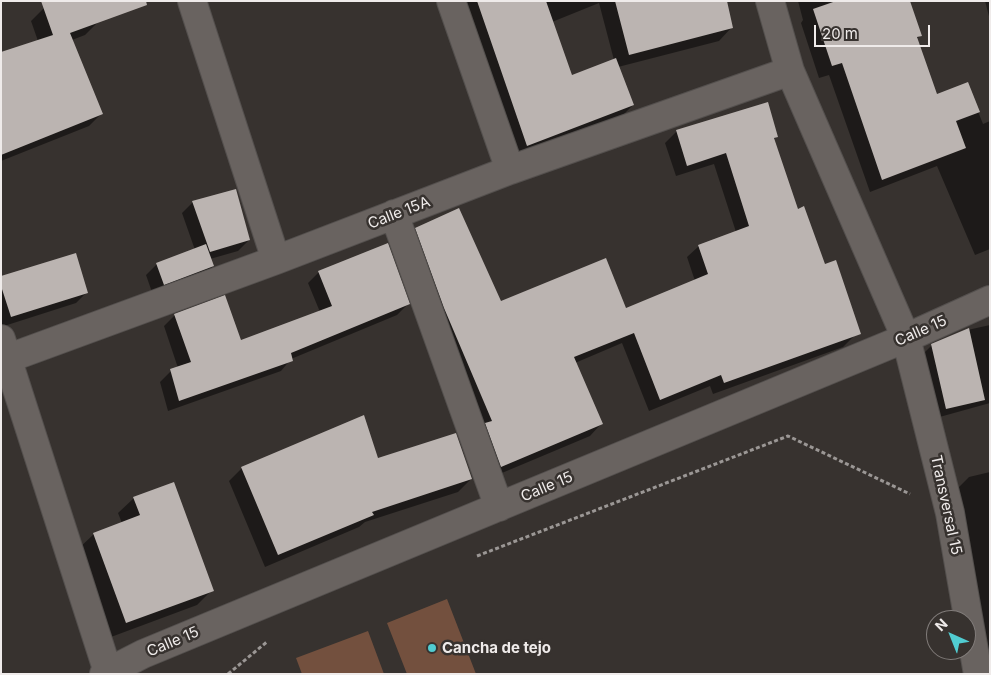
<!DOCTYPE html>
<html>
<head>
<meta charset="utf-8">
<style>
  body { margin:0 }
  #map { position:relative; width:991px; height:675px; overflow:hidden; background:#37322f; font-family:Inter,sans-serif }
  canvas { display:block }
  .frame { position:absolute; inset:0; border:2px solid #efebea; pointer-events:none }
  .north { position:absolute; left:926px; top:610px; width:50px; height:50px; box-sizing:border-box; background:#37322f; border:1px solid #817c7a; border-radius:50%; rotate:316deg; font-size:14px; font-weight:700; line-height:20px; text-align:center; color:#efebea }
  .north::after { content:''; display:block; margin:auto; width:18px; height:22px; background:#51ccd1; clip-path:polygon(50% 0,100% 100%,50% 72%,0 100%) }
  .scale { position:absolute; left:814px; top:25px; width:116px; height:22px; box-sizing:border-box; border:2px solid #efebea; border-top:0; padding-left:6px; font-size:15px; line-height:18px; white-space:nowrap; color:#efebea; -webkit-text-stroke:4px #37322f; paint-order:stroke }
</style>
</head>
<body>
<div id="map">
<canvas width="991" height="675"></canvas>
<div class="frame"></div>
<div class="north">N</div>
<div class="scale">20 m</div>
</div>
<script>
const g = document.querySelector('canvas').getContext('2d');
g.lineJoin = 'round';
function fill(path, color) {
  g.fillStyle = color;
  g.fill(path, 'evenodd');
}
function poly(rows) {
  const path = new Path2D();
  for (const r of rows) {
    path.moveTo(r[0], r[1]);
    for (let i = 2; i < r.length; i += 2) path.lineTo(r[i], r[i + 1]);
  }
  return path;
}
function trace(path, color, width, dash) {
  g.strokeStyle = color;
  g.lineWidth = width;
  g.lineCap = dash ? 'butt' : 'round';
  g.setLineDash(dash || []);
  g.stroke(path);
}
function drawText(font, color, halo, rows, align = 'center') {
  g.font = font + ' Inter,sans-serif';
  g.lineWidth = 5;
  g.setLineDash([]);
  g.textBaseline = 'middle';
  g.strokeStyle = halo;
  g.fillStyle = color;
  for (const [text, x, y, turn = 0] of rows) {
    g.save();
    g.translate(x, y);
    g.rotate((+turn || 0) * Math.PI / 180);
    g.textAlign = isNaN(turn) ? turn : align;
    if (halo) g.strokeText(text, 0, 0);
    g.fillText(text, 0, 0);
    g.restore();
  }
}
fill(poly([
  [447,599,476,674,407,674,387,623],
  [368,631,384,674,302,674,296,658]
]), '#73503e');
fill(poly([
  [459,1,726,1,732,27,719,41,618,67,633,105,620,118,514,159],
  [599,3,614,60,571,77,552,22],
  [798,1,909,1,920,36,916,39,936,96,967,84,983,124,990,121,990,249,975,255,937,166,870,192,829,75,819,78,801,23,803,20],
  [985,1,990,1,990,20],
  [44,8,98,22,85,35,72,40,101,114,89,126,1,161,1,53,38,41,31,21],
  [677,131,776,137,773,140,797,210,855,335,843,347,713,394,710,386,649,411,622,343,575,363,601,424,590,436,490,478,404,240,416,229,500,302,625,310,695,281,687,257,699,246,736,232,714,164,676,176,665,143],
  [193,202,249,240,238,251,210,259,213,266,202,277,153,295,146,275,157,264,195,250,182,213],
  [319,272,408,304,397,315,291,359,281,371,168,411,160,382,171,371,178,368,164,326,175,315,240,341,320,312,308,283],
  [1,278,87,292,76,303,1,327],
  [990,325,990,403,936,418,922,355,932,345,963,331],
  [242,468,471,479,458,492,365,522,359,527,265,567,229,481],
  [990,472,990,674,955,491,969,477],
  [134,498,212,590,197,605,111,637,78,549,94,534,122,523,118,513]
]), '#0007');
fill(poly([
  [41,1,146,1,147,5,70,33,103,114,1,155,1,52,53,35],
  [477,1,546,1,572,75,616,58,634,105,527,146],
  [615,1,727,1,733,28,629,55],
  [836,1,910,1,922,36,917,37,937,94,968,82,980,112,956,121,966,148,882,180,842,63,832,66,813,9],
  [768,102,778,137,774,138,798,209,804,206,825,264,836,260,861,334,724,383,721,375,660,400,634,333,574,357,603,424,501,467,485,423,492,421,444,308,415,228,459,208,501,301,606,258,626,308,708,274,698,245,749,226,726,153,687,166,676,130],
  [236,189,250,240,210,252,192,201],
  [388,243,410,304,291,353,293,361,179,401,170,369,191,362,174,314,225,295,241,340,332,306,318,271],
  [206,244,214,266,164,285,156,263],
  [76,253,88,293,11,317,1,286,1,276],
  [969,328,985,400,946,409,931,344],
  [364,415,378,458,456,433,472,479,372,512,374,515,278,555,241,467],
  [174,482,214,591,126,623,93,533,140,515,133,497]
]), '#bbb4b1');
const minor = poly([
  [192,1,276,260],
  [451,1,510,170],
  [770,1,790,71,906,338,950,513,978,674],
  [394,214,499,507],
  [1,339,108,672],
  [9,358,276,260,510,170,790,71],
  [104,674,143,654,906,338,990,300]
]);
trace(minor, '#54504e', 30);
trace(poly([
  [477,556,788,436,910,494],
  [228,674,268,641]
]), '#9b9795', 3, [4, 2.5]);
trace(minor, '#696360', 28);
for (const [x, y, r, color] of [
  [432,648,5,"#51ccd1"]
]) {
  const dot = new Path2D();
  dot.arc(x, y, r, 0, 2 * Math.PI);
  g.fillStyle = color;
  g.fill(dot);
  trace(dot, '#37322f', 2);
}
drawText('15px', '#efebea', '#37322f', [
  ["Calle 15A",399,213,-21],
  ["Calle 15",921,331,-24],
  ["Calle 15",547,487,-23],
  ["Transversal 15",946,505,78],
  ["Calle 15",173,642,-23]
]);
drawText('bold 15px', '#efebea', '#37322f', [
  ["Cancha de tejo",442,648]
], 'left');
</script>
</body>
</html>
